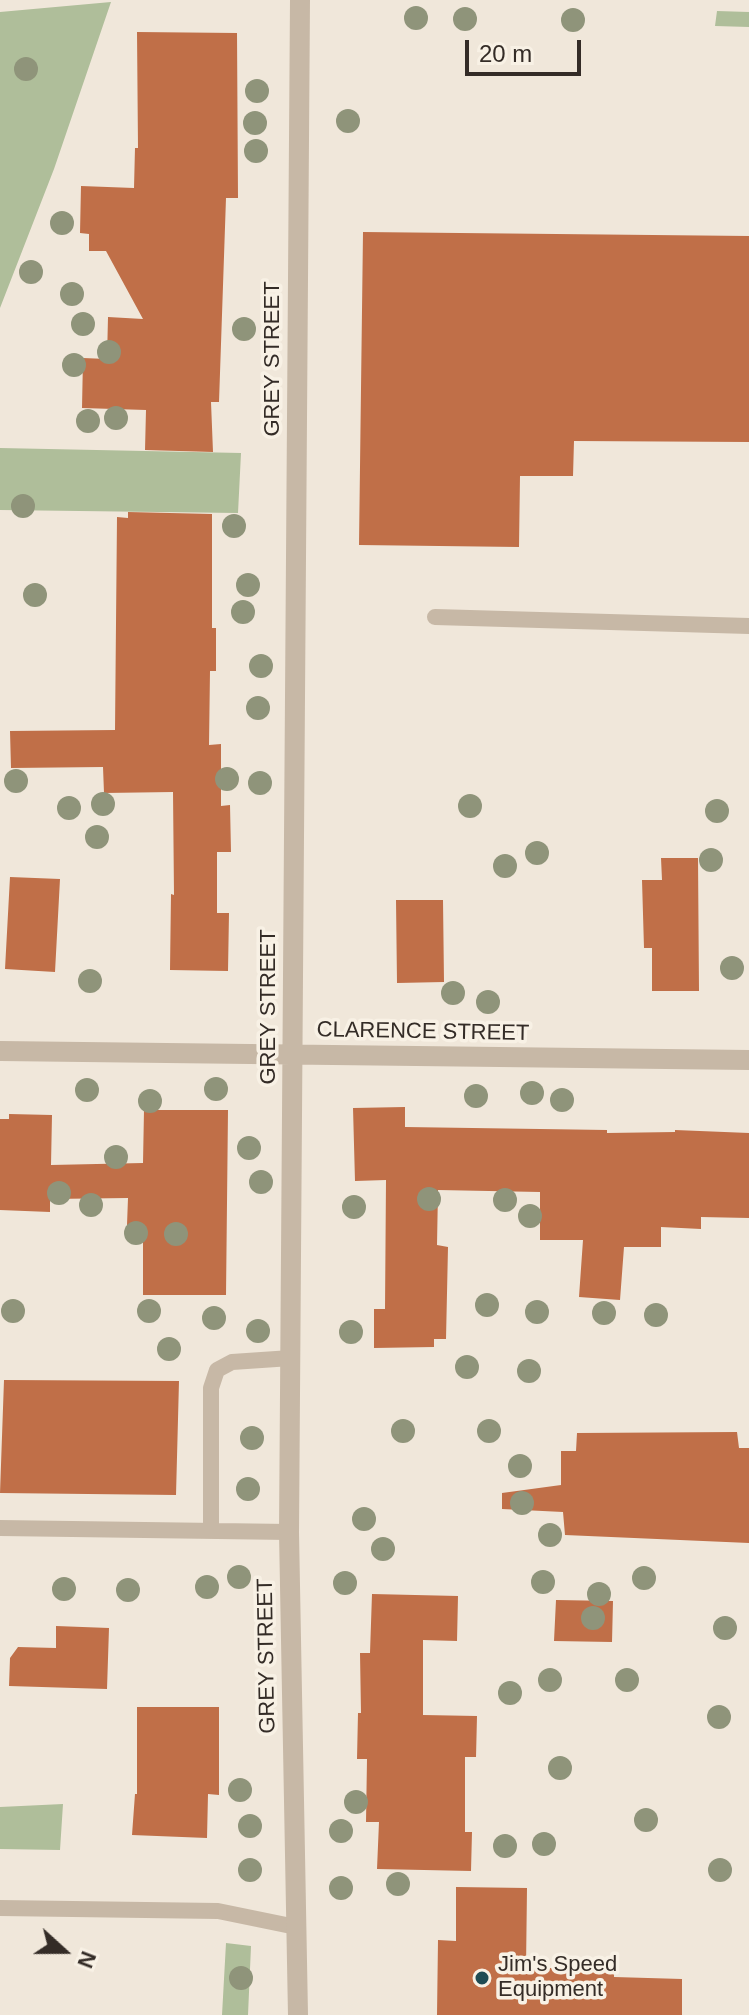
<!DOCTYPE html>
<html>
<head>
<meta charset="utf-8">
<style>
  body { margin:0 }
  #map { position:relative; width:749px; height:2015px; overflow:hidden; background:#f0e7da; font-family:Helvetica,sans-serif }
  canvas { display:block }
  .north { position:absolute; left:24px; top:1911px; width:80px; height:80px; -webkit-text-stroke:6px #f8f1e5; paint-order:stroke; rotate:111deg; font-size:22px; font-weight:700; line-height:32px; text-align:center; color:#342c27 }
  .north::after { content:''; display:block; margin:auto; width:28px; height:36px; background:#342c27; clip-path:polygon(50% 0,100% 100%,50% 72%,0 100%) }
  .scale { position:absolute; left:465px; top:40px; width:116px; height:36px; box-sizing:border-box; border:4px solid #342c27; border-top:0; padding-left:10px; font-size:24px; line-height:28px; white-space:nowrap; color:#342c27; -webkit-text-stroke:6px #f8f1e5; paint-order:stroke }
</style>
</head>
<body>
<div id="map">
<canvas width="749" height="2015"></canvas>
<div class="north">N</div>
<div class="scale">20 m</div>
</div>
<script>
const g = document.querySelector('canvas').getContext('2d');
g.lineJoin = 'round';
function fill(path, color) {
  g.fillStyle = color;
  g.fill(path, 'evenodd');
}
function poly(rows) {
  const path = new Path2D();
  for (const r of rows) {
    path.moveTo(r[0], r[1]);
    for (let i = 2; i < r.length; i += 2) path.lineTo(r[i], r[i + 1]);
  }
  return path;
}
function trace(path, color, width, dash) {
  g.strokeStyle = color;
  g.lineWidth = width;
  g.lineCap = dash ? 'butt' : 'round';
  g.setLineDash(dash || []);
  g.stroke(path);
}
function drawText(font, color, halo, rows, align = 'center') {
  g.font = font + ' Helvetica,sans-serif';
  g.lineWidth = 7;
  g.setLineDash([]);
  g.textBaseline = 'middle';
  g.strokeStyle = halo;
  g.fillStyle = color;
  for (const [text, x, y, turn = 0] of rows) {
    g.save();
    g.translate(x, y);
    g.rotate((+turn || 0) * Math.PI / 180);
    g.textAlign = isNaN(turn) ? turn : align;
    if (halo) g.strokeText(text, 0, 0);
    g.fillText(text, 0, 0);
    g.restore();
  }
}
fill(poly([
  [111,2,54,169,0,308,0,12],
  [717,11,749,12,749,27,715,26],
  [0,448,241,453,238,513,0,510],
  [63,1804,60,1850,0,1849,0,1807],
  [226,1943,251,1946,248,2015,222,2015]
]), '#afbe9a');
fill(poly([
  [137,32,237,33,238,198,226,198,219,402,211,402,213,452,145,450,146,410,82,408,83,358,107,359,108,317,143,319,106,251,89,251,89,234,80,233,81,186,134,188,135,148,138,148],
  [363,232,749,236,749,442,574,441,573,476,520,476,519,547,359,545],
  [128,512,212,514,212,628,216,628,216,671,210,671,209,745,221,744,221,806,230,805,231,852,217,852,217,913,229,913,228,971,170,970,171,894,174,895,173,792,104,793,103,767,11,768,10,731,115,730,117,517,128,518],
  [661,858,698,858,699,991,652,991,652,948,644,948,642,880,662,880],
  [10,877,60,879,55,972,5,969],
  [396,900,443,900,444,982,397,983],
  [405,1107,405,1127,607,1130,607,1133,675,1132,675,1130,749,1133,749,1218,701,1217,701,1229,661,1227,661,1247,624,1247,620,1300,579,1297,583,1240,540,1240,540,1192,438,1190,437,1245,448,1247,446,1339,434,1339,434,1347,374,1348,374,1309,385,1309,386,1180,355,1181,353,1108],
  [144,1110,228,1110,226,1295,143,1295,143,1225,127,1225,128,1198,50,1199,50,1212,0,1210,0,1119,9,1119,9,1114,52,1115,51,1165,143,1163],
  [4,1380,179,1381,176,1495,0,1493],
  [737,1432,739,1448,749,1448,749,1543,565,1535,563,1512,502,1509,502,1493,561,1485,561,1451,576,1451,577,1433],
  [372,1594,458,1596,457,1641,423,1640,423,1715,477,1716,476,1757,465,1757,465,1832,472,1832,471,1871,377,1869,379,1822,366,1822,367,1759,357,1759,358,1713,361,1713,360,1653,370,1653],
  [556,1600,613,1601,612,1642,554,1641],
  [56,1626,109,1628,107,1689,9,1686,10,1658,18,1647,56,1648],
  [137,1707,219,1707,219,1795,208,1794,207,1838,132,1835,135,1794,137,1794],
  [456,1887,527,1888,526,1968,614,1968,614,1977,682,1979,682,2015,437,2015,438,1940,456,1941]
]), '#c06f48');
trace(poly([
  [435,617,749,626],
  [0,1528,289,1532],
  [211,1529,211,1388,217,1370,232,1362,291,1358],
  [0,1908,218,1911,296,1927]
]), '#c7b8a6', 16);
trace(poly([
  [0,1051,749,1060],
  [298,2015,289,1532,300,0]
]), '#c7b8a6', 20);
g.fillStyle = '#8f947a';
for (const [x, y] of [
  [416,18],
  [465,19],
  [573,20],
  [26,69],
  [257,91],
  [348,121],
  [255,123],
  [256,151],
  [62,223],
  [31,272],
  [72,294],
  [83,324],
  [244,329],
  [109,352],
  [74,365],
  [116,418],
  [88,421],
  [23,506],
  [234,526],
  [248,585],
  [35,595],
  [243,612],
  [261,666],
  [258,708],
  [227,779],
  [16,781],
  [260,783],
  [103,804],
  [470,806],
  [69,808],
  [717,811],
  [97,837],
  [537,853],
  [711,860],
  [505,866],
  [732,968],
  [90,981],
  [453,993],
  [488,1002],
  [216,1089],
  [87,1090],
  [532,1093],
  [476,1096],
  [562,1100],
  [150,1101],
  [249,1148],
  [116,1157],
  [261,1182],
  [59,1193],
  [429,1199],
  [505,1200],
  [91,1205],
  [354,1207],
  [530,1216],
  [136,1233],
  [176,1234],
  [487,1305],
  [13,1311],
  [149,1311],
  [537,1312],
  [604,1313],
  [656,1315],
  [214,1318],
  [258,1331],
  [351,1332],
  [169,1349],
  [467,1367],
  [529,1371],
  [403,1431],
  [489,1431],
  [252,1438],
  [520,1466],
  [248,1489],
  [522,1503],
  [364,1519],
  [550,1535],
  [383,1549],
  [239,1577],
  [644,1578],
  [543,1582],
  [345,1583],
  [207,1587],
  [64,1589],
  [128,1590],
  [599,1594],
  [593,1618],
  [725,1628],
  [550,1680],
  [627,1680],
  [510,1693],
  [719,1717],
  [560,1768],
  [240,1790],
  [356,1802],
  [646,1820],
  [250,1826],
  [341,1831],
  [544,1844],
  [505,1846],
  [250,1870],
  [720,1870],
  [398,1884],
  [341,1888],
  [241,1978]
]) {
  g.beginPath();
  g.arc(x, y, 12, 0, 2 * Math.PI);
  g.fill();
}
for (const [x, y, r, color] of [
  [482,1978,8,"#1f4b53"]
]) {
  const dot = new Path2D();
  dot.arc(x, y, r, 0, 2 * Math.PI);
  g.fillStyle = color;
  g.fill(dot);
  trace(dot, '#f8f1e5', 3);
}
drawText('22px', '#342c27', '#f8f1e5', [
  ["GREY STREET",273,359,-90],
  ["GREY STREET",269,1007,-90],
  ["CLARENCE STREET",423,1032,1],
  ["GREY STREET",267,1656,-91]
]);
drawText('22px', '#342c27', '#f8f1e5', [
  ["Jim's Speed",498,1965],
  ["Equipment",498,1990]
], 'left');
</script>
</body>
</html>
